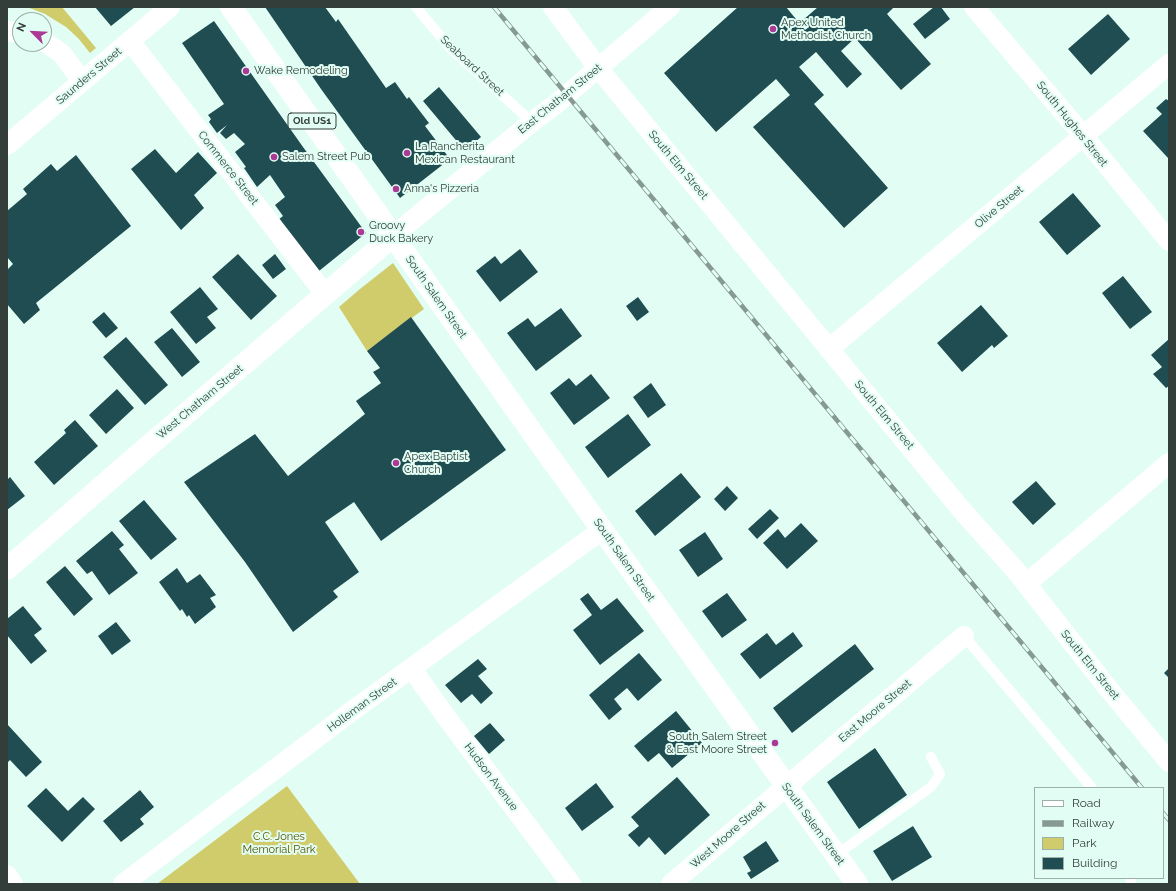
<!DOCTYPE html>
<html>
<head>
<meta charset="utf-8">
<style>
  body { margin:0 }
  #map { position:relative; width:1176px; height:891px; overflow:hidden; background:#e2fef4; font-family:Raleway,sans-serif }
  canvas { display:block }
  .frame { position:absolute; inset:0; border:8px solid #333e3a; pointer-events:none }
  .legend { position:absolute; left:1034px; top:787px; width:130px; height:92px; box-sizing:border-box; background:#e2fef4; border:1px solid #9cb1aa; margin:0; padding:5px 7px; list-style:none; font-size:12px; color:#333e3a }
  .legend li { display:flex; align-items:center; gap:8px; height:20px }
  .legend b { width:20px; border:1px solid #9cb1aa }
  .north { position:absolute; left:12px; top:12px; width:40px; height:40px; box-sizing:border-box; background:#e2fef4; border:1px solid #9cb1aa; border-radius:50%; rotate:294deg; font-size:11px; font-weight:700; line-height:16px; text-align:center; color:#333e3a }
  .north::after { content:''; display:block; margin:auto; width:14px; height:18px; background:#ab3a96; clip-path:polygon(50% 0,100% 100%,50% 72%,0 100%) }
</style>
</head>
<body>
<div id="map">
<canvas width="1176" height="891"></canvas>
<div class="frame"></div>
<ul class="legend">
<li><b style="height:5px;background:#fff"></b>Road</li>
<li><b style="height:5px;background:#869992"></b>Railway</li>
<li><b style="height:11px;background:#d0cc6c"></b>Park</li>
<li><b style="height:11px;background:#204d52"></b>Building</li>
</ul>
<div class="north">N</div>
</div>
<script>
const g = document.querySelector('canvas').getContext('2d');
g.lineJoin = 'round';
function fill(path, color) {
  g.fillStyle = color;
  g.fill(path, 'evenodd');
}
function poly(rows) {
  const path = new Path2D();
  for (const r of rows) {
    path.moveTo(r[0], r[1]);
    for (let i = 2; i < r.length; i += 2) path.lineTo(r[i], r[i + 1]);
  }
  return path;
}
function trace(path, color, width, dash) {
  g.strokeStyle = color;
  g.lineWidth = width;
  g.lineCap = dash ? 'butt' : 'round';
  g.setLineDash(dash || []);
  g.stroke(path);
}
function drawText(font, color, halo, rows, align = 'center') {
  g.font = font + ' Raleway,sans-serif';
  g.lineWidth = 4;
  g.setLineDash([]);
  g.textBaseline = 'middle';
  g.strokeStyle = halo;
  g.fillStyle = color;
  for (const [text, x, y, turn = 0] of rows) {
    g.save();
    g.translate(x, y);
    g.rotate((+turn || 0) * Math.PI / 180);
    g.textAlign = isNaN(turn) ? turn : align;
    if (halo) g.strokeText(text, 0, 0);
    g.fillText(text, 0, 0);
    g.restore();
  }
}
fill(poly([
  [27,7,62,7,96,48,90,53,78,38,66,27,45,14],
  [393,263,424,309,367,351,339,307,360,289],
  [287,786,360,884,157,884]
]), '#d0cc6c');
fill(poly([
  [95,7,135,7,111,26],
  [265,7,325,7,336,22,338,19,386,88,395,82,407,99,409,97,429,123,425,126,450,159,400,198,321,89],
  [738,7,786,7,805,30,809,27,803,20,818,7,894,7,887,14,931,64,901,90,855,38,841,51,862,74,847,88,816,52,799,67,824,95,814,104,888,188,844,228,753,127,790,95,776,79,716,132,664,73],
  [934,7,941,7,950,19,925,39,913,24],
  [1108,14,1130,39,1091,75,1068,49],
  [214,21,303,147,366,233,319,271,278,220,283,216,275,205,285,197,270,175,257,187,244,168,246,167,235,152,245,144,234,133,226,139,220,133,227,125,217,133,209,122,211,119,208,115,224,104,182,43],
  [439,87,481,137,465,151,423,101],
  [1166,99,1169,101,1169,157,1168,158,1143,131,1162,114,1156,108],
  [155,149,176,173,198,152,217,173,194,195,204,208,181,230,131,169],
  [76,155,131,226,36,303,40,310,24,324,7,304,7,270,13,264,7,257,7,211,27,194,23,189,51,164,57,171],
  [1073,193,1101,226,1067,255,1039,222],
  [520,249,538,272,500,302,476,271,495,256,501,264],
  [238,254,277,296,251,320,212,277],
  [275,254,286,269,273,279,262,265],
  [1123,276,1152,312,1130,329,1102,293],
  [200,287,218,309,207,317,216,328,196,344,170,312],
  [638,297,649,312,637,321,626,306],
  [981,305,1008,336,994,348,992,345,962,372,937,343],
  [561,308,582,336,536,371,507,333,528,318,535,327],
  [104,312,118,328,106,338,92,322],
  [411,317,506,450,381,541,354,502,325,522,359,572,333,591,338,597,293,632,245,562,184,482,255,434,288,476,365,414,356,401,381,383,373,372,380,368,367,351],
  [172,328,200,362,182,377,154,342],
  [126,337,168,385,145,405,103,357],
  [1169,339,1169,386,1166,388,1153,374,1162,367,1151,355],
  [591,374,610,398,574,425,550,393,569,378,576,386],
  [651,383,666,405,648,418,633,397],
  [117,389,134,408,106,434,89,415],
  [628,414,651,445,608,478,585,447],
  [75,420,98,446,54,485,34,462,66,433,64,430],
  [681,473,701,497,655,536,635,511],
  [10,477,25,496,7,510,7,480],
  [1036,481,1056,504,1033,525,1012,502],
  [727,486,738,498,725,511,714,499],
  [144,500,177,539,151,560,119,521],
  [770,509,779,518,757,539,748,529],
  [801,523,818,541,787,569,763,543,778,529,785,538],
  [112,531,124,545,119,549,138,573,109,595,92,571,87,574,76,561],
  [705,532,723,559,698,577,679,550],
  [65,566,93,599,74,616,46,582],
  [177,568,187,583,200,574,216,595,210,598,216,607,195,624,189,615,187,617,182,609,180,611,159,582],
  [588,593,601,610,617,598,644,631,600,665,573,630,592,615,580,599],
  [727,593,747,620,722,638,702,611],
  [23,606,42,629,34,635,47,651,31,664,7,635,7,619],
  [116,622,131,641,112,655,98,636],
  [793,632,803,646,760,679,740,654,767,633,776,645],
  [855,644,874,669,792,733,773,708],
  [639,653,662,680,638,701,627,688,614,699,622,709,609,720,589,695],
  [478,659,487,669,478,676,493,693,481,704,472,694,461,703,445,685],
  [1169,668,1169,678,1164,673],
  [676,711,702,743,672,768,659,753,648,762,634,746],
  [490,723,505,740,489,754,474,736],
  [7,724,42,762,26,777,10,760,7,763],
  [875,748,907,795,859,829,827,782],
  [677,777,710,815,665,855,649,837,639,847,628,835,639,826,631,817],
  [596,783,614,807,582,831,565,808],
  [46,788,68,811,83,797,95,809,62,842,27,806],
  [140,790,154,807,140,819,144,824,121,842,103,821],
  [913,826,932,857,892,881,873,851],
  [766,841,779,861,751,879,747,873,751,871,743,857]
]), '#204d52');
trace(poly([
  [416,7,450,48,532,122],
  [964,636,1092,788],
  [836,855,931,787,940,774,931,757],
  [1130,878,1131,884]
]), '#fff', 10);
trace(poly([
  [553,7,598,68,960,508,1017,572,1107,687,1169,762],
  [974,7,1076,127,1169,241],
  [7,31,20,33],
  [44,41,62,54,82,81],
  [130,41,325,294],
  [7,145,170,7],
  [393,236,532,122,556,104,670,7],
  [829,349,1169,64],
  [1026,584,1169,463],
  [412,669,447,718,571,884],
  [7,875,13,884],
  [123,884,352,711,602,530],
  [671,884,964,636]
]), '#fff', 20);
trace(poly([
  [7,569,138,455,208,395,393,236]
]), '#fff', 22);
trace(poly([
  [231,7,534,435,857,884]
]), '#fff', 22);
const rail = poly([
  [494,7,1142,788],
  [1163,813,1169,820]
]);
trace(rail, '#869992', 4.5);
trace(rail, '#e2fef4', 3, [9]);
for (const [x, y, r, color] of [
  [773,29,4,"#ab3a96"],
  [246,71,4,"#ab3a96"],
  [407,153,4,"#ab3a96"],
  [274,157,4,"#ab3a96"],
  [396,189,4,"#ab3a96"],
  [361,232,4,"#ab3a96"],
  [396,463,4,"#ab3a96"],
  [775,743,4,"#ab3a96"]
]) {
  const dot = new Path2D();
  dot.arc(x, y, r, 0, 2 * Math.PI);
  g.fillStyle = color;
  g.fill(dot);
  trace(dot, '#e2fef4', 1.5);
}
for (const [x, y, w] of [
  [312,121,48]
]) {
  const box = new Path2D();
  box.roundRect(x - w / 2, y - 8, w, 16, 3);
  g.fillStyle = '#e2fef4';
  g.fill(box);
  trace(box, '#333e3a', 1);
}
drawText('bold 10px', '#333e3a', null, [
  ["Old US1",312,121]
]);
drawText('11px', '#333e3a', '#e2fef4', [
  ["Apex United",781,23],
  ["Methodist Church",781,36],
  ["Wake Remodeling",254,71],
  ["La Rancherita",415,147],
  ["Mexican Restaurant",415,160],
  ["Salem Street Pub",282,157],
  ["Anna's Pizzeria",404,189],
  ["Groovy",369,226],
  ["Duck Bakery",369,239],
  ["Apex Baptist",404,457],
  ["Church",404,470],
  ["South Salem Street",767,737,"right"],
  ["& East Moore Street",767,750,"right"]
], 'left');
drawText('11px', '#333e3a', '#e2fef4', [
  ["Seaboard Street",472,66,43],
  ["Saunders Street",89,76,-40],
  ["East Chatham Street",560,99,-39],
  ["South Hughes Street",1072,124,51],
  ["South Elm Street",678,165,50],
  ["Commerce Street",228,168,52],
  ["Olive Street",999,207,-40],
  ["South Salem Street",436,297,55],
  ["West Chatham Street",200,402,-40],
  ["South Elm Street",884,415,50],
  ["South Salem Street",624,560,55],
  ["South Elm Street",1090,665,51],
  ["Holleman Street",362,705,-36],
  ["East Moore Street",875,711,-40],
  ["Hudson Avenue",491,777,53],
  ["South Salem Street",813,824,54],
  ["West Moore Street",728,835,-41]
]);
drawText('11px', '#575300', '#e2fef4', [
  ["C.C. Jones",279,837],
  ["Memorial Park",279,850]
]);
</script>
</body>
</html>
